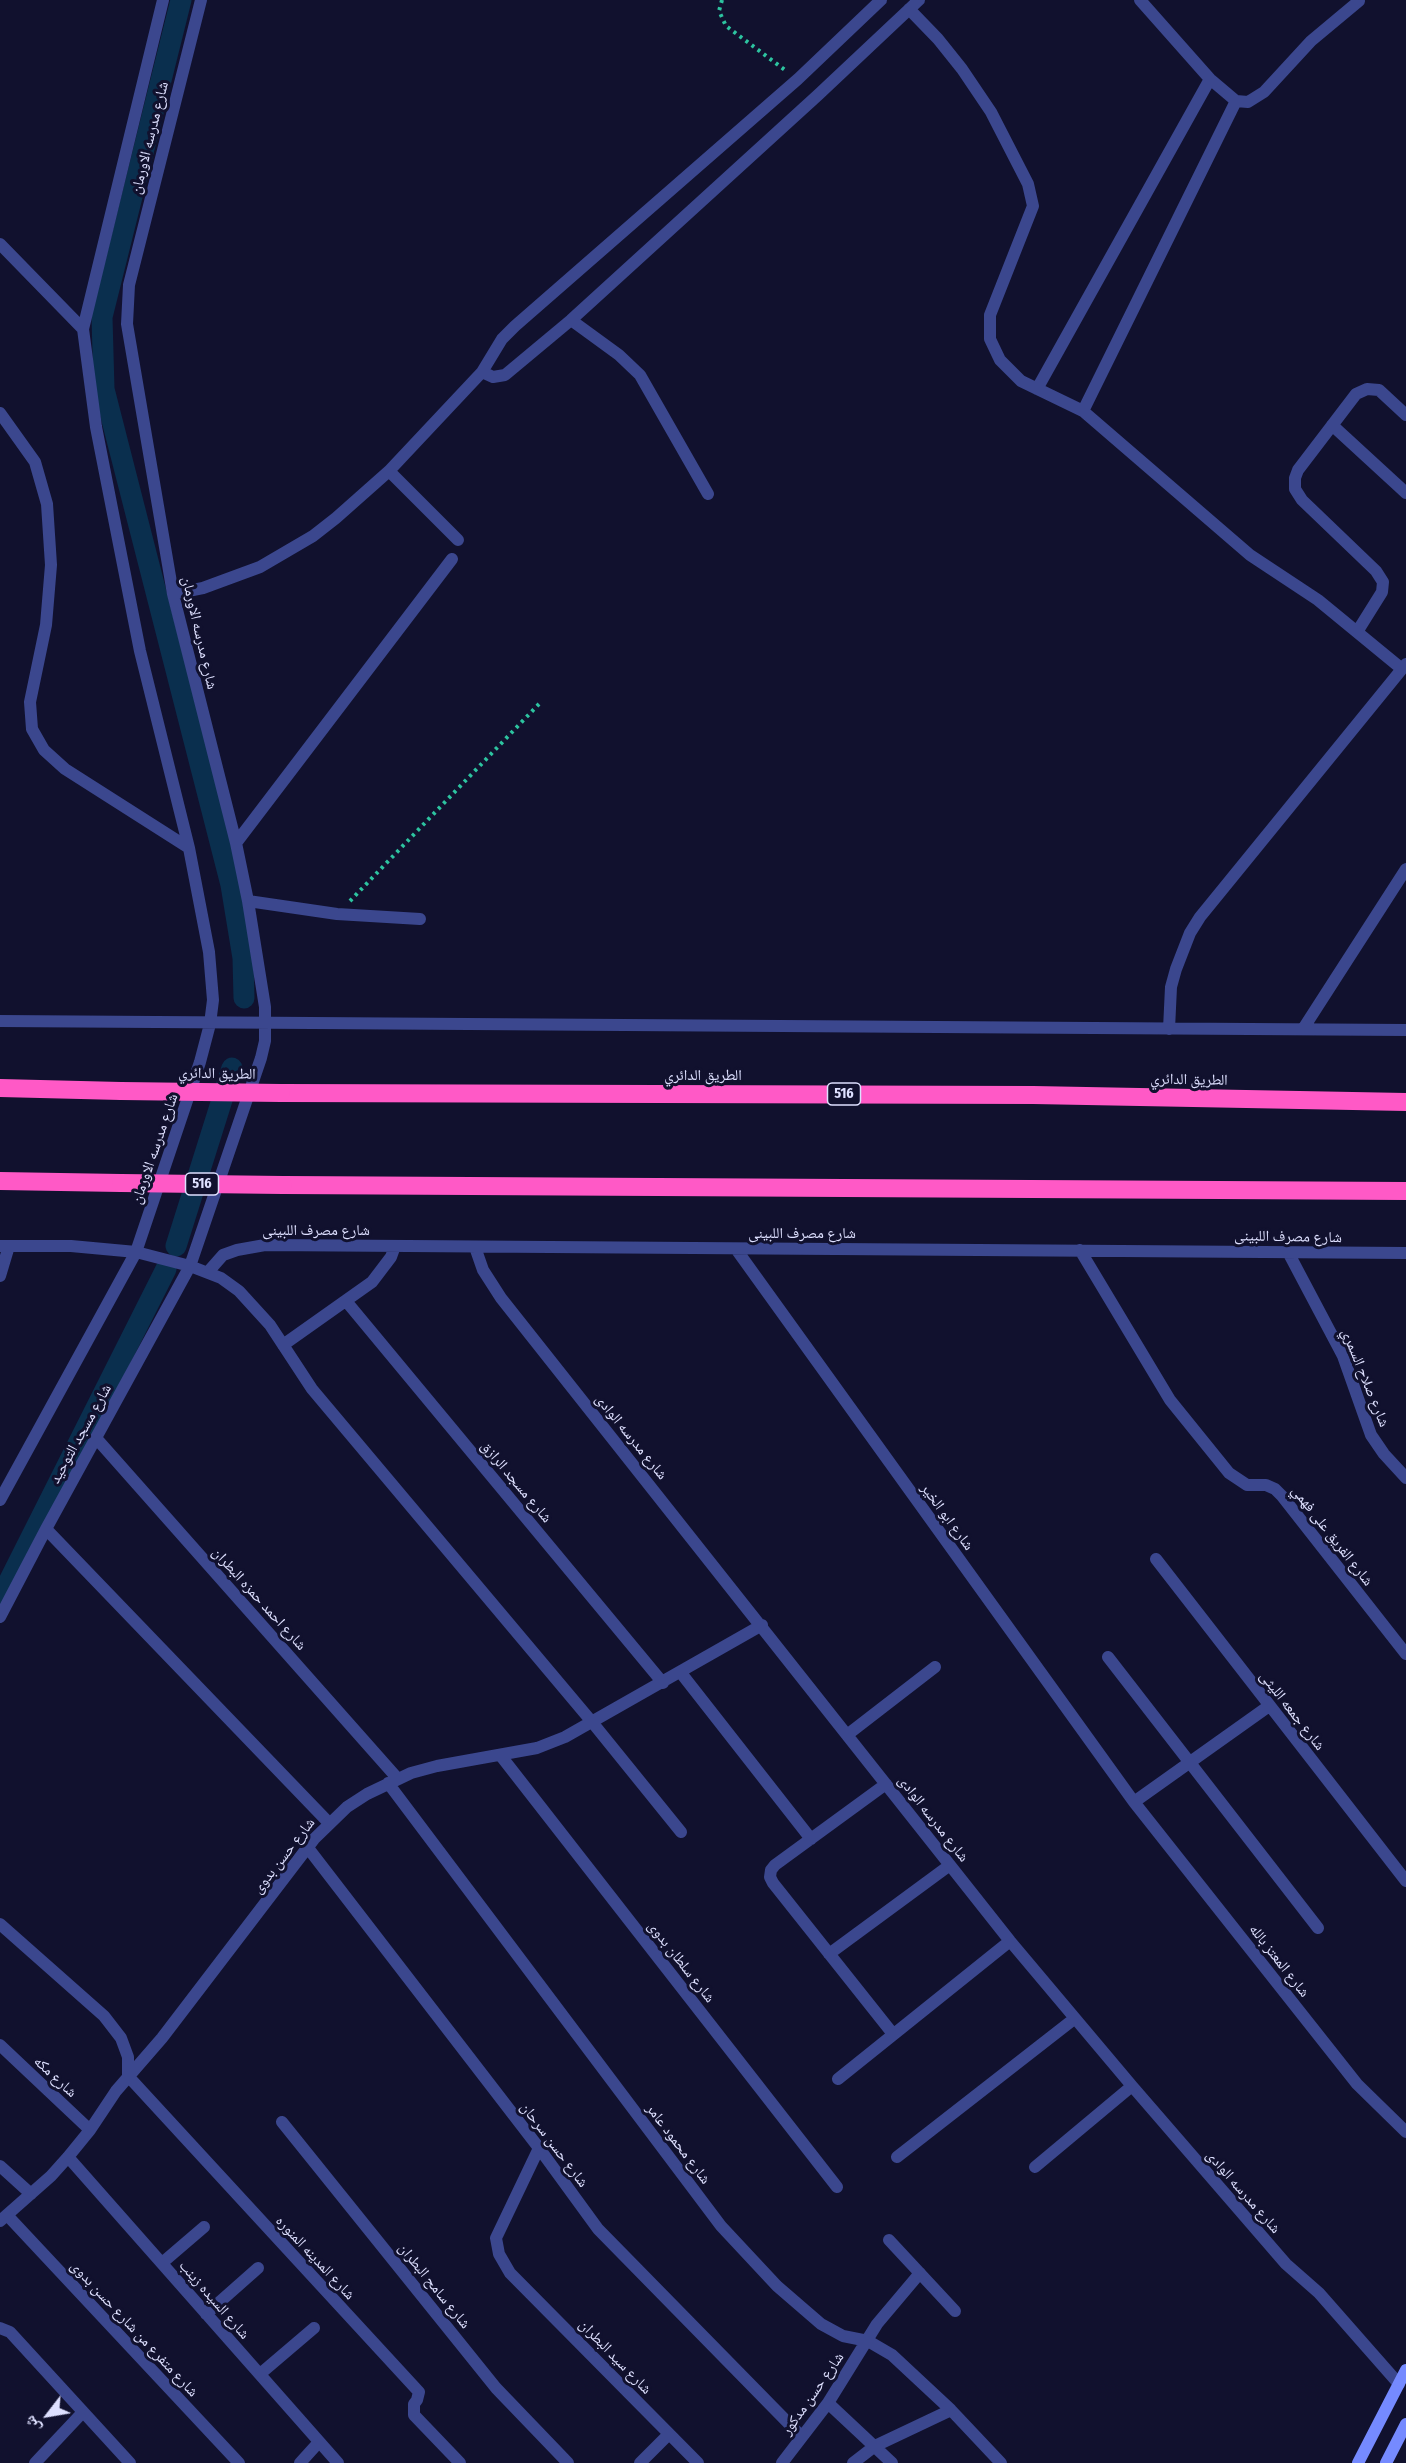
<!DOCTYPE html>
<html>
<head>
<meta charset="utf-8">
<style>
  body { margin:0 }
  #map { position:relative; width:1406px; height:2463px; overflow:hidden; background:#11112e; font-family:"Fira Sans Condensed","Noto Naskh Arabic",sans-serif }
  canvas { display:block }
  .north { position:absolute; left:18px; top:2385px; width:60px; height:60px; -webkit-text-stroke:4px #11112e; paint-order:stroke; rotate:239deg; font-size:16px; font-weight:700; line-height:24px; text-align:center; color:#dee0ff }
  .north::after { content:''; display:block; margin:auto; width:21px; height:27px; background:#dee0ff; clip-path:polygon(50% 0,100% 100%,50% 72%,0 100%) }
</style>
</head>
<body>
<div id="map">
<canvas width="1406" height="2463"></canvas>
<div class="north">ش</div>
</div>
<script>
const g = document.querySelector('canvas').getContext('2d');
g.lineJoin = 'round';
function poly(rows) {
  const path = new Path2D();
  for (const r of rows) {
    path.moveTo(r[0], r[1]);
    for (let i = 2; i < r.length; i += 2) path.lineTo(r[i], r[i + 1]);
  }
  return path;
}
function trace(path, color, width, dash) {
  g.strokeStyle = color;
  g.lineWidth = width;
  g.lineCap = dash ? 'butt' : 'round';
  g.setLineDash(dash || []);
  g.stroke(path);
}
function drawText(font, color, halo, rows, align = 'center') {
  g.font = font + ' "Fira Sans Condensed","Noto Naskh Arabic",sans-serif';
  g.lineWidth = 6;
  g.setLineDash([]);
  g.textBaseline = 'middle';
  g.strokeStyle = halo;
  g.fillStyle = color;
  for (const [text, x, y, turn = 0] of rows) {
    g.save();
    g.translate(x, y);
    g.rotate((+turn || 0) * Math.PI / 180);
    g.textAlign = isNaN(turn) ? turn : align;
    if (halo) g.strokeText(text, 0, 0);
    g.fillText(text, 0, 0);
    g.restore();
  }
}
trace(poly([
  [181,0,102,317,104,389,231,885,243,958,244,998],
  [176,1246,232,1068],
  [0,1599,166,1269]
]), '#0a2f4e', 21);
trace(poly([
  [722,0,719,11,726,26,785,70],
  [350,901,539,704]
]), '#2dc4a0', 4, [3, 4.5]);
trace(poly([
  [1140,0,1210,79,1236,101,1248,102,1264,92,1311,41,1359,1],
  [909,9,938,39,962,69,991,112,1028,184,1033,206,990,315,990,339,1000,360,1021,381,1083,411,1250,555,1318,600,1402,669],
  [0,244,83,329],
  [571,320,619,355,640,375,708,494],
  [482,372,493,377,505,375,571,320,818,95,919,0],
  [1037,389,1210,79],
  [1083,411,1236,101],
  [0,413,35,462,47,504,51,565,46,625,30,702,32,729,44,750,65,769,189,848],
  [1332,425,1406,493],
  [389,471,458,540],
  [173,594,203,588,260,567,313,536,336,518,389,471,482,372,502,339,515,326,798,79,881,0],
  [1357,632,1382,592,1383,582,1376,571,1302,500,1295,489,1295,478,1298,470,1356,394,1367,389,1379,390,1406,415],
  [236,843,452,559],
  [248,901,337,914,420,919],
  [0,1021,1406,1030],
  [1169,1029,1171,987,1176,969,1190,933,1200,917,1406,664],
  [1303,1029,1406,869],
  [0,1246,71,1246,136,1252,190,1266,221,1278,239,1291,270,1325,312,1389,592,1722,681,1832],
  [475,1247,483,1270,501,1298,1010,1941,1132,2086,1286,2264,1319,2293,1399,2384],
  [736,1249,1134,1802,1357,2084,1406,2132],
  [1080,1250,1170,1400,1229,1473,1247,1485,1266,1485,1275,1489,1282,1496,1406,1654],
  [1288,1252,1343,1356,1371,1435,1384,1454,1406,1478],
  [208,1272,223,1255,237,1250,265,1245,1406,1253],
  [0,1276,9,1246],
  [346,1301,663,1683],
  [283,1345,372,1282,391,1257,395,1246],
  [96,1438,398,1779],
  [0,1500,136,1252,200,1062,210,1024,213,1000,209,952,189,848,140,651,96,427,83,329,163,0],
  [46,1529,329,1823],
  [1156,1559,1406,1881],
  [0,1617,46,1529,190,1266,261,1058,265,1041,265,1007,248,901,236,843,173,594,127,324,129,285,201,0],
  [1108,1657,1318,1928],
  [681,1673,811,1839],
  [847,1735,935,1667],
  [501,1756,837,2187],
  [388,1783,721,2226,777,2286,821,2324,843,2336,868,2341,892,2355,951,2410,1001,2463],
  [886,1784,775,1865,771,1870,770,1877,773,1883,893,2034],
  [1134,1802,1269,1706],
  [308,1848,539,2148,598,2229,802,2437],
  [0,1924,104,2016,121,2038,128,2057,128,2076,419,2392,417,2400,414,2404,414,2415,460,2463],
  [829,1954,950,1865],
  [0,2045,90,2130],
  [838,2079,1010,1941],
  [282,2122,496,2388,568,2463],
  [539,2148,496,2238,499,2254,510,2273,698,2463],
  [68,2157,338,2463],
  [897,2157,1074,2019],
  [0,2166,31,2194],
  [1035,2167,1132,2086],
  [7,2215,239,2463],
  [0,2221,51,2176,68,2157,90,2130,116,2091,162,2038,314,1839,347,1807,367,1794,411,1773,437,1766,537,1748,565,1737,762,1625],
  [889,2240,955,2311],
  [162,2263,204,2227],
  [206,2314,258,2268],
  [0,2328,10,2332,130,2463],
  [260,2374,314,2328],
  [828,2403,892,2463],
  [35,2463,83,2412],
  [300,2463,319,2442],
  [640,2463,669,2434],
  [782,2463,828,2403,877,2324,920,2273],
  [853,2463,875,2446,951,2410]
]), '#3b478e', 12);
trace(poly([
  [1358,2463,1406,2370],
  [1386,2463,1406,2424]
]), '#758aff', 12);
trace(poly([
  [0,1088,121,1091],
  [281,1093,1033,1095,1406,1102],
  [0,1181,121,1183],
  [283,1185,1406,1191]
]), '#ff59c6', 18);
trace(poly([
  [121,1091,281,1093],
  [121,1183,283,1185]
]), '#ff59c6', 18);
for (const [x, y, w] of [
  [844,1094,33],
  [202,1184,33]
]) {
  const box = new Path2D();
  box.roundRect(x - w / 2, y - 11, w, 22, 4.5);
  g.fillStyle = '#11112e';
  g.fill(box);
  trace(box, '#dee0ff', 1.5);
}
drawText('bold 14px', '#dee0ff', null, [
  ["516",844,1094],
  ["516",202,1184]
]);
drawText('15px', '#dee0ff', '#11112e', [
  ["شارع مدرسه الاورمان",150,138,-76],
  ["شارع مدرسه الاورمان",199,633,77],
  ["الطريق الدائري",217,1074,1],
  ["الطريق الدائري",703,1076],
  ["الطريق الدائري",1189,1080,1],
  ["شارع مدرسه الاورمان",155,1149,-71],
  ["شارع مصرف اللبينى",316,1231],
  ["شارع مصرف اللبينى",802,1234],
  ["شارع مصرف اللبينى",1288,1237,1],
  ["شارع صلاح السمري",1365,1378,68],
  ["شارع مسجد التوحيد",81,1434,-61],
  ["شارع مدرسه الوادى",631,1437,51],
  ["شارع مسجد الرازق",516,1482,50],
  ["شارع ابو الخير",947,1517,54],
  ["شارع الفريق على فهمي",1332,1536,52],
  ["شارع احمد حمزه البطران",259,1599,48],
  ["شارع جمعه الليثى",1292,1711,52],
  ["شارع مدرسه الوادى",933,1819,52],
  ["شارع حسن بدوى",284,1856,-52],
  ["شارع المعتز بالله",1279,1961,52],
  ["شارع سلطان بدوى",681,1962,52],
  ["شارع مكه",55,2077,43],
  ["شارع محمود عامر",678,2144,53],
  ["شارع حسن سرحان",554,2145,53],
  ["شارع مدرسه الوادى",1243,2192,49],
  ["شارع المدينه المنوره",315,2258,47],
  ["شارع سامح البطران",434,2286,51],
  ["شارع السيده زينب",214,2300,49],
  ["شارع متفرع من شارع حسن بدوى",134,2329,47],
  ["شارع سيد البطران",615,2357,46],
  ["شارع حسن مدكور",813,2394,-55]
]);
</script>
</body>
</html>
